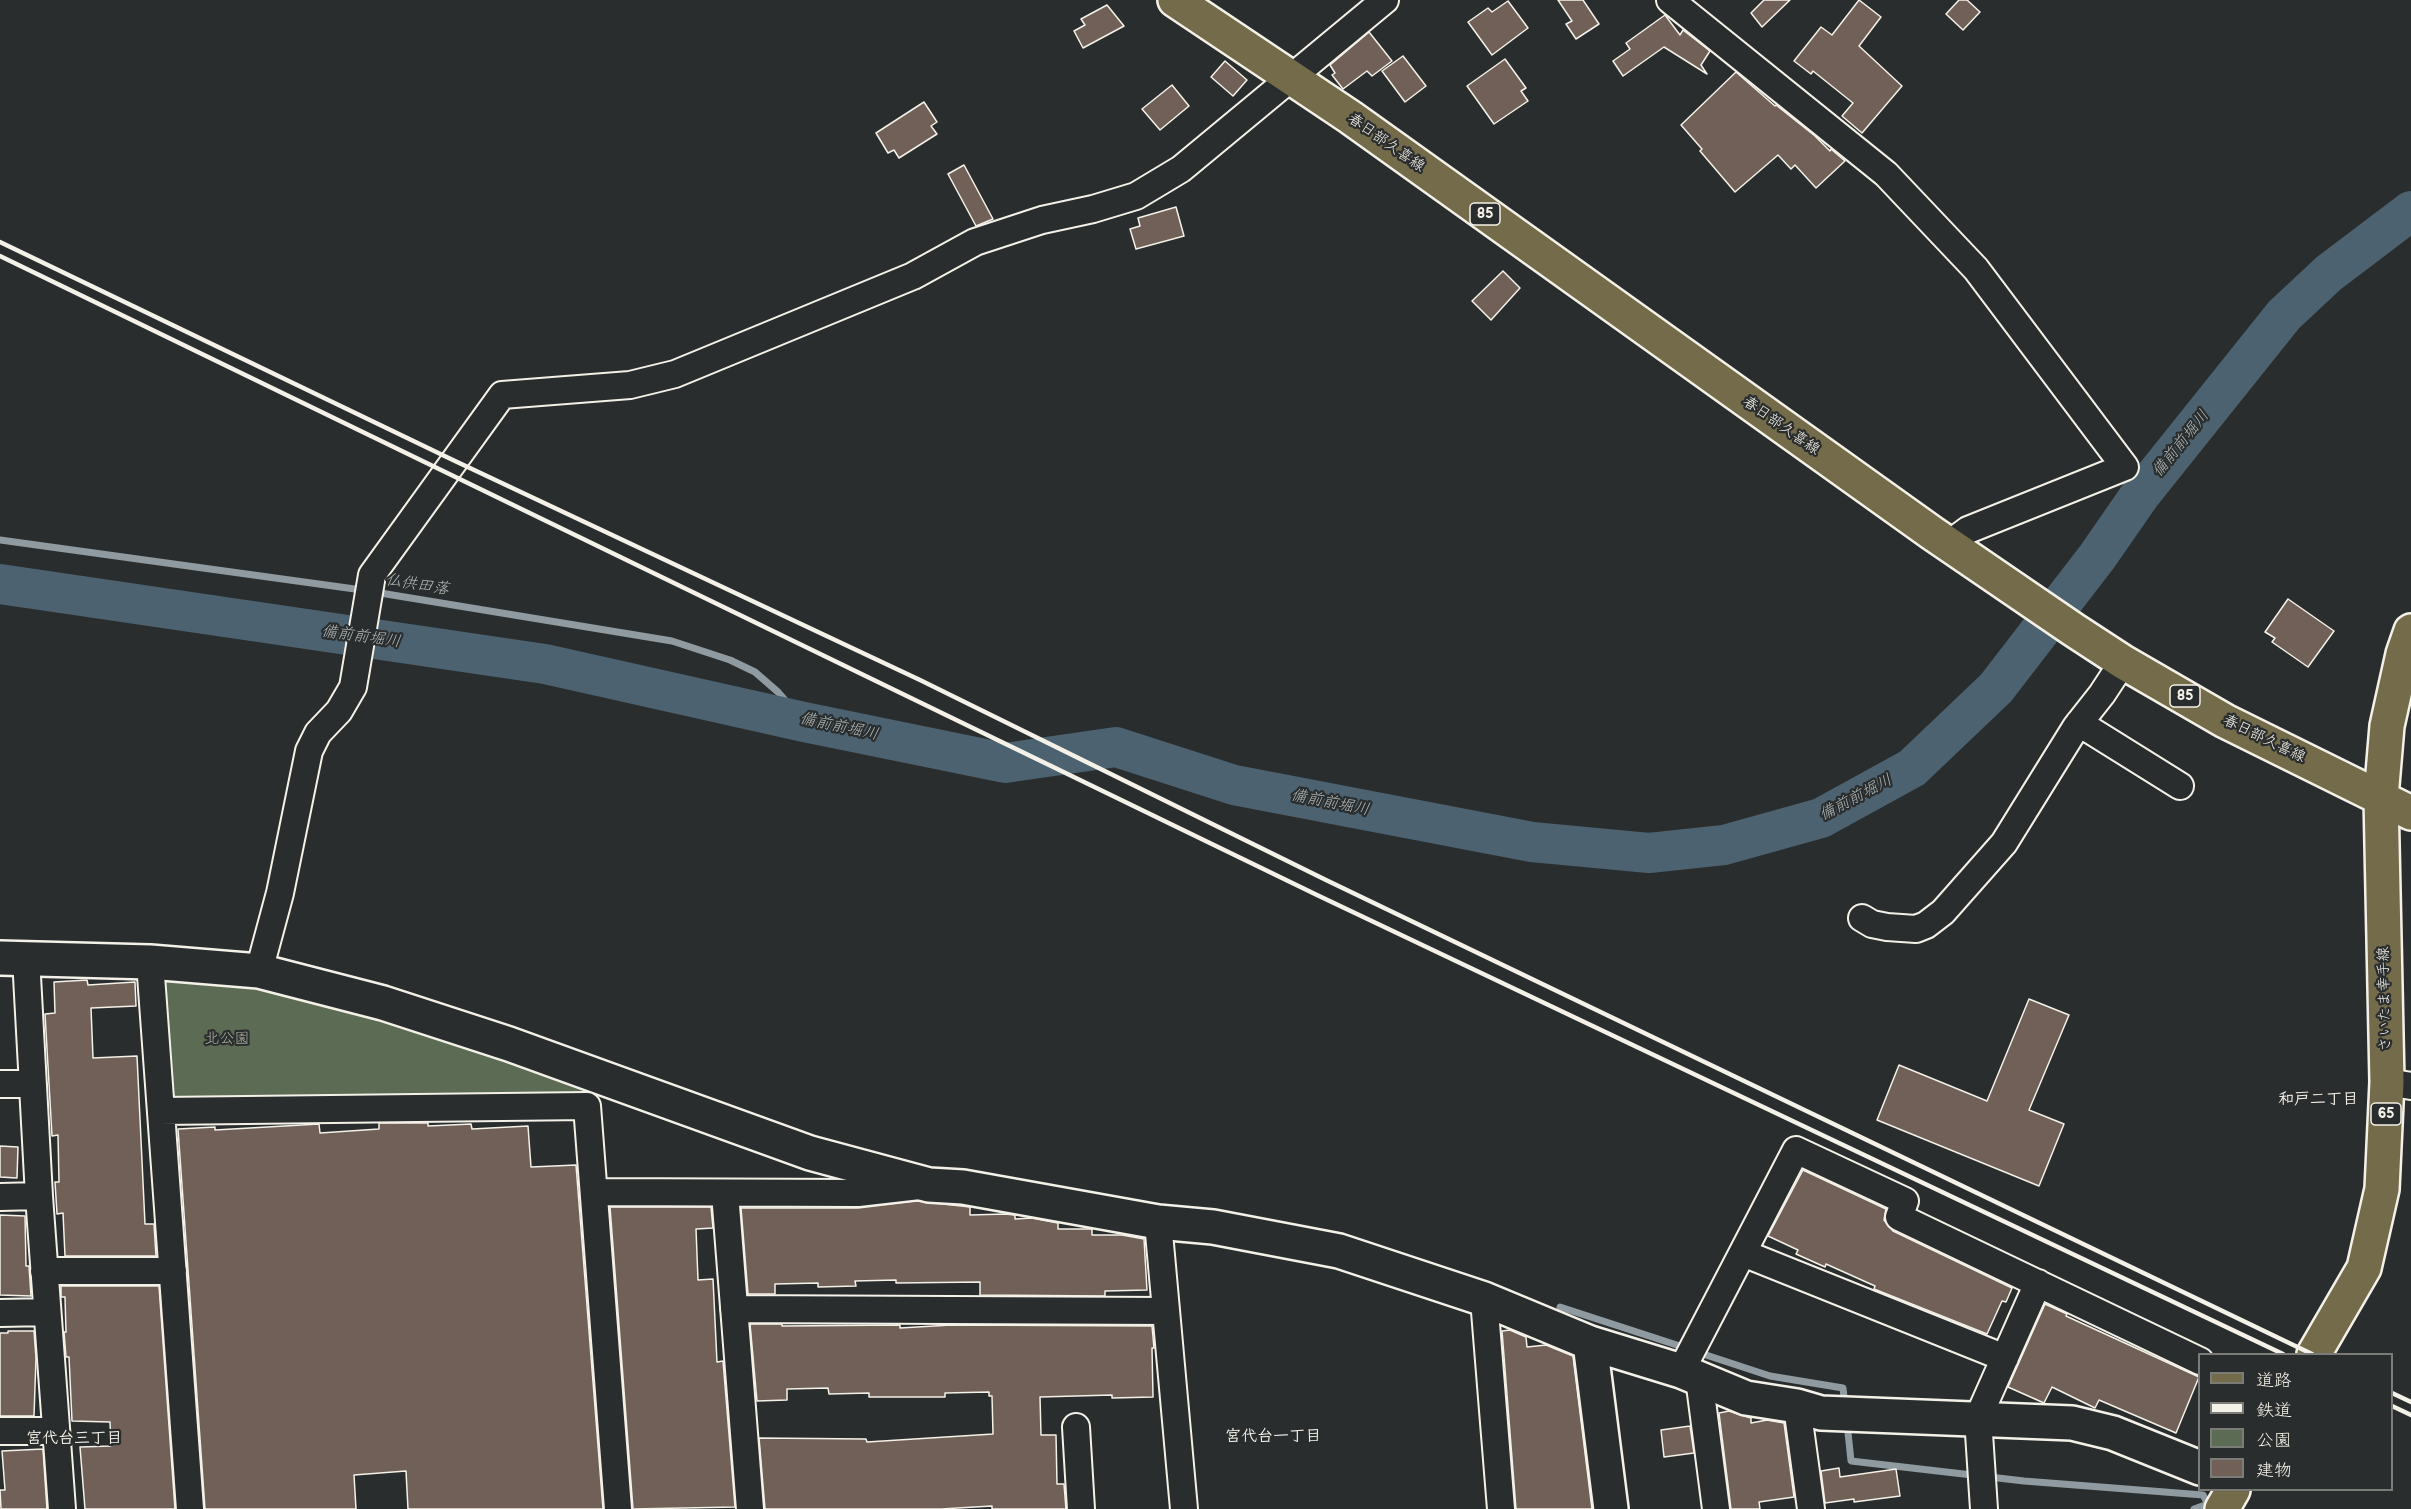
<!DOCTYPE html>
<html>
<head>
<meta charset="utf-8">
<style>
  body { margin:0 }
  #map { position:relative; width:2411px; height:1509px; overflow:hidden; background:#2a2d2e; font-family:"Balsamiq Sans","Klee One",sans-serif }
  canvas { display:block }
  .legend { position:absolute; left:2198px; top:1353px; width:195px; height:138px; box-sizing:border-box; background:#2a2d2e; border:2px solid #7b7b78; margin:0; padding:8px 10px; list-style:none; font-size:18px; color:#f4f1e8 }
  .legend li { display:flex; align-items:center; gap:12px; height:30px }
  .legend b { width:30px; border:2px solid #7b7b78 }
</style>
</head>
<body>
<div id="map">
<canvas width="2411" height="1509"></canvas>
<ul class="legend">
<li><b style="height:8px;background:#746b4b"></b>道路</li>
<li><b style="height:8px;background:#f4f1e8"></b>鉄道</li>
<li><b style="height:16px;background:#5c6b53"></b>公園</li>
<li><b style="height:16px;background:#716058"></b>建物</li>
</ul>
</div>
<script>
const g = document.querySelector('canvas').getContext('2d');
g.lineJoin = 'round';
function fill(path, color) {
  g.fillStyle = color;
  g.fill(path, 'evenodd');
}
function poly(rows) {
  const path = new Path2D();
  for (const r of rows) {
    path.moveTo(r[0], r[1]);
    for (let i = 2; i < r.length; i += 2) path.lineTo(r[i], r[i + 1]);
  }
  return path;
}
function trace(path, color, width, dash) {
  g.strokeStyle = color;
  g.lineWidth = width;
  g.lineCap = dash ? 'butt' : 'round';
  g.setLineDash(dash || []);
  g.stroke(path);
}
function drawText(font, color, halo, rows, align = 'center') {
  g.font = font + ' "Balsamiq Sans","Klee One",sans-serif';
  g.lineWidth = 4.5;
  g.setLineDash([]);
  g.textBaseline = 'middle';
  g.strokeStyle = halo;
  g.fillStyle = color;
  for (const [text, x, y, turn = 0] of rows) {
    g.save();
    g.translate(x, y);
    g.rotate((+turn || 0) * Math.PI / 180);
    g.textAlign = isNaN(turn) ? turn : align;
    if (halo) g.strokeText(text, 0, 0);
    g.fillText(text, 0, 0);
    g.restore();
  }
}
fill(poly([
  [150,962,259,971,591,1073,587,1106,161,1111]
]), '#5c6b53');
trace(poly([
  [0,540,362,590,672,641,730,660,755,672,778,692,804,722],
  [1560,1307,1686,1348],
  [1697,1352,1770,1376,1843,1388,1845,1406],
  [1847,1423,1851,1461,2024,1481,2203,1495,2208,1504,2194,1509]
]), '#8f9ba0', 7);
trace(poly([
  [0,584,545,664,804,722,1005,763,1116,747,1234,785,1532,842,1649,853,1724,845,1821,818,1912,768,1996,688,2097,557,2140,495,2284,315,2329,273,2411,211]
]), '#4c6270', 40);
const building = poly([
  [1558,0,1583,0,1599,24,1576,39,1566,24,1572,21,1558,0],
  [1764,0,1790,0,1762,27,1751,13,1764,0],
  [1859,0,1881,17,1859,46,1902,86,1862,133,1842,116,1853,103,1813,71,1811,74,1794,61,1821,27,1832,35,1859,0],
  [1959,0,1967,0,1980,12,1963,30,1946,14,1959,0],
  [1508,1,1528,28,1492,55,1468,22,1488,8,1492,12,1508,1],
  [1107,5,1124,26,1083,48,1074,31,1085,25,1081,19,1107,5],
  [1665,15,1680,35,1683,30,1710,51,1701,65,1707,74,1664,47,1623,76,1613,61,1630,49,1626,43,1665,15],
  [1369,32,1392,61,1372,76,1367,71,1343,89,1332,75,1335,73,1330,65,1369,32],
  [1403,56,1426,86,1405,102,1382,71,1403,56],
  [1505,59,1526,88,1521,91,1528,101,1494,124,1467,86,1505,59],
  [1225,61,1247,80,1233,96,1211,77,1225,61],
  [1736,72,1775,106,1776,105,1815,136,1830,151,1831,149,1845,161,1816,188,1795,165,1791,169,1778,155,1735,192,1700,151,1702,149,1681,125,1736,72],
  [1172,85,1189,106,1160,130,1142,109,1172,85],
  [924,102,937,122,931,126,937,134,899,158,894,150,888,153,876,133,924,102],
  [964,165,993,219,976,226,948,174,964,165],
  [1176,207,1184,236,1136,249,1130,229,1140,226,1138,218,1176,207],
  [1503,271,1520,288,1491,320,1472,301,1503,271],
  [2288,599,2334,631,2308,667,2272,642,2275,638,2265,632,2288,599],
  [87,980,88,985,135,982,136,1006,91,1008,93,1058,137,1056,145,1224,154,1224,156,1256,65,1256,63,1213,57,1214,55,1182,59,1182,58,1135,52,1136,45,1014,55,1013,54,982,87,980],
  [2029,999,2069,1015,2029,1110,2064,1124,2039,1186,1877,1120,1899,1065,1987,1101,2029,999],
  [379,1123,428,1123,428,1126,471,1124,472,1129,528,1126,531,1167,576,1165,603,1509,408,1509,406,1471,354,1475,356,1509,205,1509,178,1129,215,1127,215,1130,319,1124,320,1133,379,1129,379,1123],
  [0,1146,18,1147,17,1178,0,1177,0,1146],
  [1803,1170,1886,1209,1884,1220,1893,1231,2012,1288,2006,1302,2002,1301,1987,1334,1874,1289,1875,1286,1826,1264,1825,1267,1796,1254,1798,1250,1768,1236,1803,1170],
  [917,1201,970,1207,970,1215,1005,1214,1015,1215,1015,1219,1032,1218,1058,1223,1058,1229,1092,1229,1092,1235,1122,1235,1144,1239,1147,1290,1105,1291,1105,1296,980,1295,980,1282,896,1283,896,1280,855,1281,856,1286,818,1287,818,1283,775,1284,775,1294,748,1294,741,1208,858,1208,917,1201],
  [610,1207,711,1207,713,1228,696,1229,698,1280,713,1279,717,1362,723,1361,735,1507,633,1509,610,1207],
  [0,1215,25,1216,26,1266,29,1266,31,1296,0,1295,0,1215],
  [61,1286,159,1286,175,1509,85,1509,80,1447,111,1446,110,1422,72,1421,69,1357,66,1357,64,1332,66,1332,65,1297,61,1297,61,1286],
  [2045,1304,2067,1314,2066,1316,2199,1377,2176,1433,2099,1400,2095,1408,2052,1387,2044,1403,2008,1387,2045,1304],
  [750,1324,782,1324,782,1326,900,1325,900,1328,951,1325,1152,1326,1154,1348,1152,1348,1153,1397,1112,1398,1112,1395,1040,1397,1041,1435,1056,1435,1057,1484,1064,1484,1066,1509,992,1509,992,1506,941,1509,765,1509,759,1438,866,1439,867,1442,993,1434,992,1396,989,1396,989,1392,945,1393,945,1397,869,1397,869,1393,829,1394,828,1388,787,1389,787,1400,757,1401,750,1324],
  [1510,1330,1526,1337,1527,1347,1546,1345,1573,1356,1592,1509,1516,1509,1502,1331,1510,1330],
  [8,1331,34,1331,36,1358,34,1416,0,1416,0,1333,8,1333,8,1331],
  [1729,1411,1751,1418,1751,1423,1767,1420,1784,1423,1794,1497,1759,1502,1760,1509,1731,1509,1719,1413,1729,1411],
  [1690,1426,1694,1453,1664,1457,1661,1430,1690,1426],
  [43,1449,47,1509,1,1509,0,1490,5,1490,2,1451,43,1449],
  [1839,1468,1840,1477,1896,1469,1900,1496,1854,1502,1854,1499,1825,1503,1821,1471,1839,1468]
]);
fill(building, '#716058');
trace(building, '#f4f1e8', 1.5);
const street = poly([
  [1670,0,1886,174,1976,269,2125,467,1968,530,1949,544],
  [2079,723,2180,786],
  [1862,918,1872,924,1887,927,1916,929,1926,925,1943,912,2004,843,2076,727,2102,694,2123,662],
  [26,958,39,1196,62,1509],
  [150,962,190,1509],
  [259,971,280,893,309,751,318,733,339,711,353,687,372,575,502,395,630,385,675,374,913,276,975,242,1042,220,1093,209,1136,196,1181,169,1385,0],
  [2387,1082,2411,1086],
  [0,1084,33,1084],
  [161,1111,587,1106,618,1509],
  [594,1192,858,1193,919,1186],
  [725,1193,750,1509],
  [0,1197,39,1196],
  [1158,1222,1184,1509],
  [1743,1253,2005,1358],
  [44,1271,173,1271],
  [1484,1299,1501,1509],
  [734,1309,1166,1311],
  [0,1313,47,1312],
  [1681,1371,1796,1150,1905,1201,1899,1217,2200,1361],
  [1699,1378,1716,1509],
  [1797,1406,1811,1509],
  [1076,1427,1081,1509],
  [0,1431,56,1431],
  [1984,1509,1978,1418,2038,1283]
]);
const secondary = poly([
  [0,958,150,962,259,971,383,1003,509,1044,810,1153,929,1185,963,1187,1158,1222,1213,1227,1339,1251,1484,1299,1590,1343,1681,1371,1746,1398,1797,1406,1821,1413,2072,1423,2113,1433,2200,1468],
  [1590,1343,1611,1509]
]);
const primary = poly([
  [1175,0,1350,117,1932,533,2074,630,2123,662,2225,721,2411,813],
  [2314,1354,2364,1268,2382,1189,2387,1082,2381,797,2387,726,2403,654,2411,631],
  [2222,1509,2233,1490]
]);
trace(street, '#f4f1e8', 30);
trace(secondary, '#f4f1e8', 38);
trace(primary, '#f4f1e8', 38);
trace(street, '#2a2d2e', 26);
trace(secondary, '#2a2d2e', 33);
trace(primary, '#746b4b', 33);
trace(poly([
  [0,242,455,461,920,680,1326,880,2312,1354],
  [0,256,1317,895,2283,1354],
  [2392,1393,2411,1402],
  [2392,1406,2411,1415]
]), '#f4f1e8', 4.5);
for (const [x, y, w] of [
  [1485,214,30],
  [2185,696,30],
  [2386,1114,30]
]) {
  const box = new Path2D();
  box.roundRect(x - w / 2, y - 11, w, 22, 4.5);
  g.fillStyle = '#2a2d2e';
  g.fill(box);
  trace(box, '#f4f1e8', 1.5);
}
drawText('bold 14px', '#f4f1e8', null, [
  ["85",1485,214],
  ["85",2185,696],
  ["65",2386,1114]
]);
drawText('15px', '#f4f1e8', '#2a2d2e', [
  ["春日部久喜線",1386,143,35],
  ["春日部久喜線",1781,426,35],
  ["春日部久喜線",2264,739,26],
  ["さいたま幸手線",2385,999,-91]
]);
drawText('15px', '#b0b5a5', '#2a2d2e', [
  ["北公園",227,1039]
]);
drawText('italic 16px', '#b1b8b8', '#2a2d2e', [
  ["備前前堀川",2181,444,-51],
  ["仏供田落",417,585,9],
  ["備前前堀川",361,637,8],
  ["備前前堀川",839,727,12],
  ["備前前堀川",1856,798,-28],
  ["備前前堀川",1330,803,11]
]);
drawText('bold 16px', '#f4f1e8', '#2a2d2e', [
  ["和戸二丁目",2318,1100],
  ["宮代台一丁目",1273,1437],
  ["宮代台三丁目",74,1439]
]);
</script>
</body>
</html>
